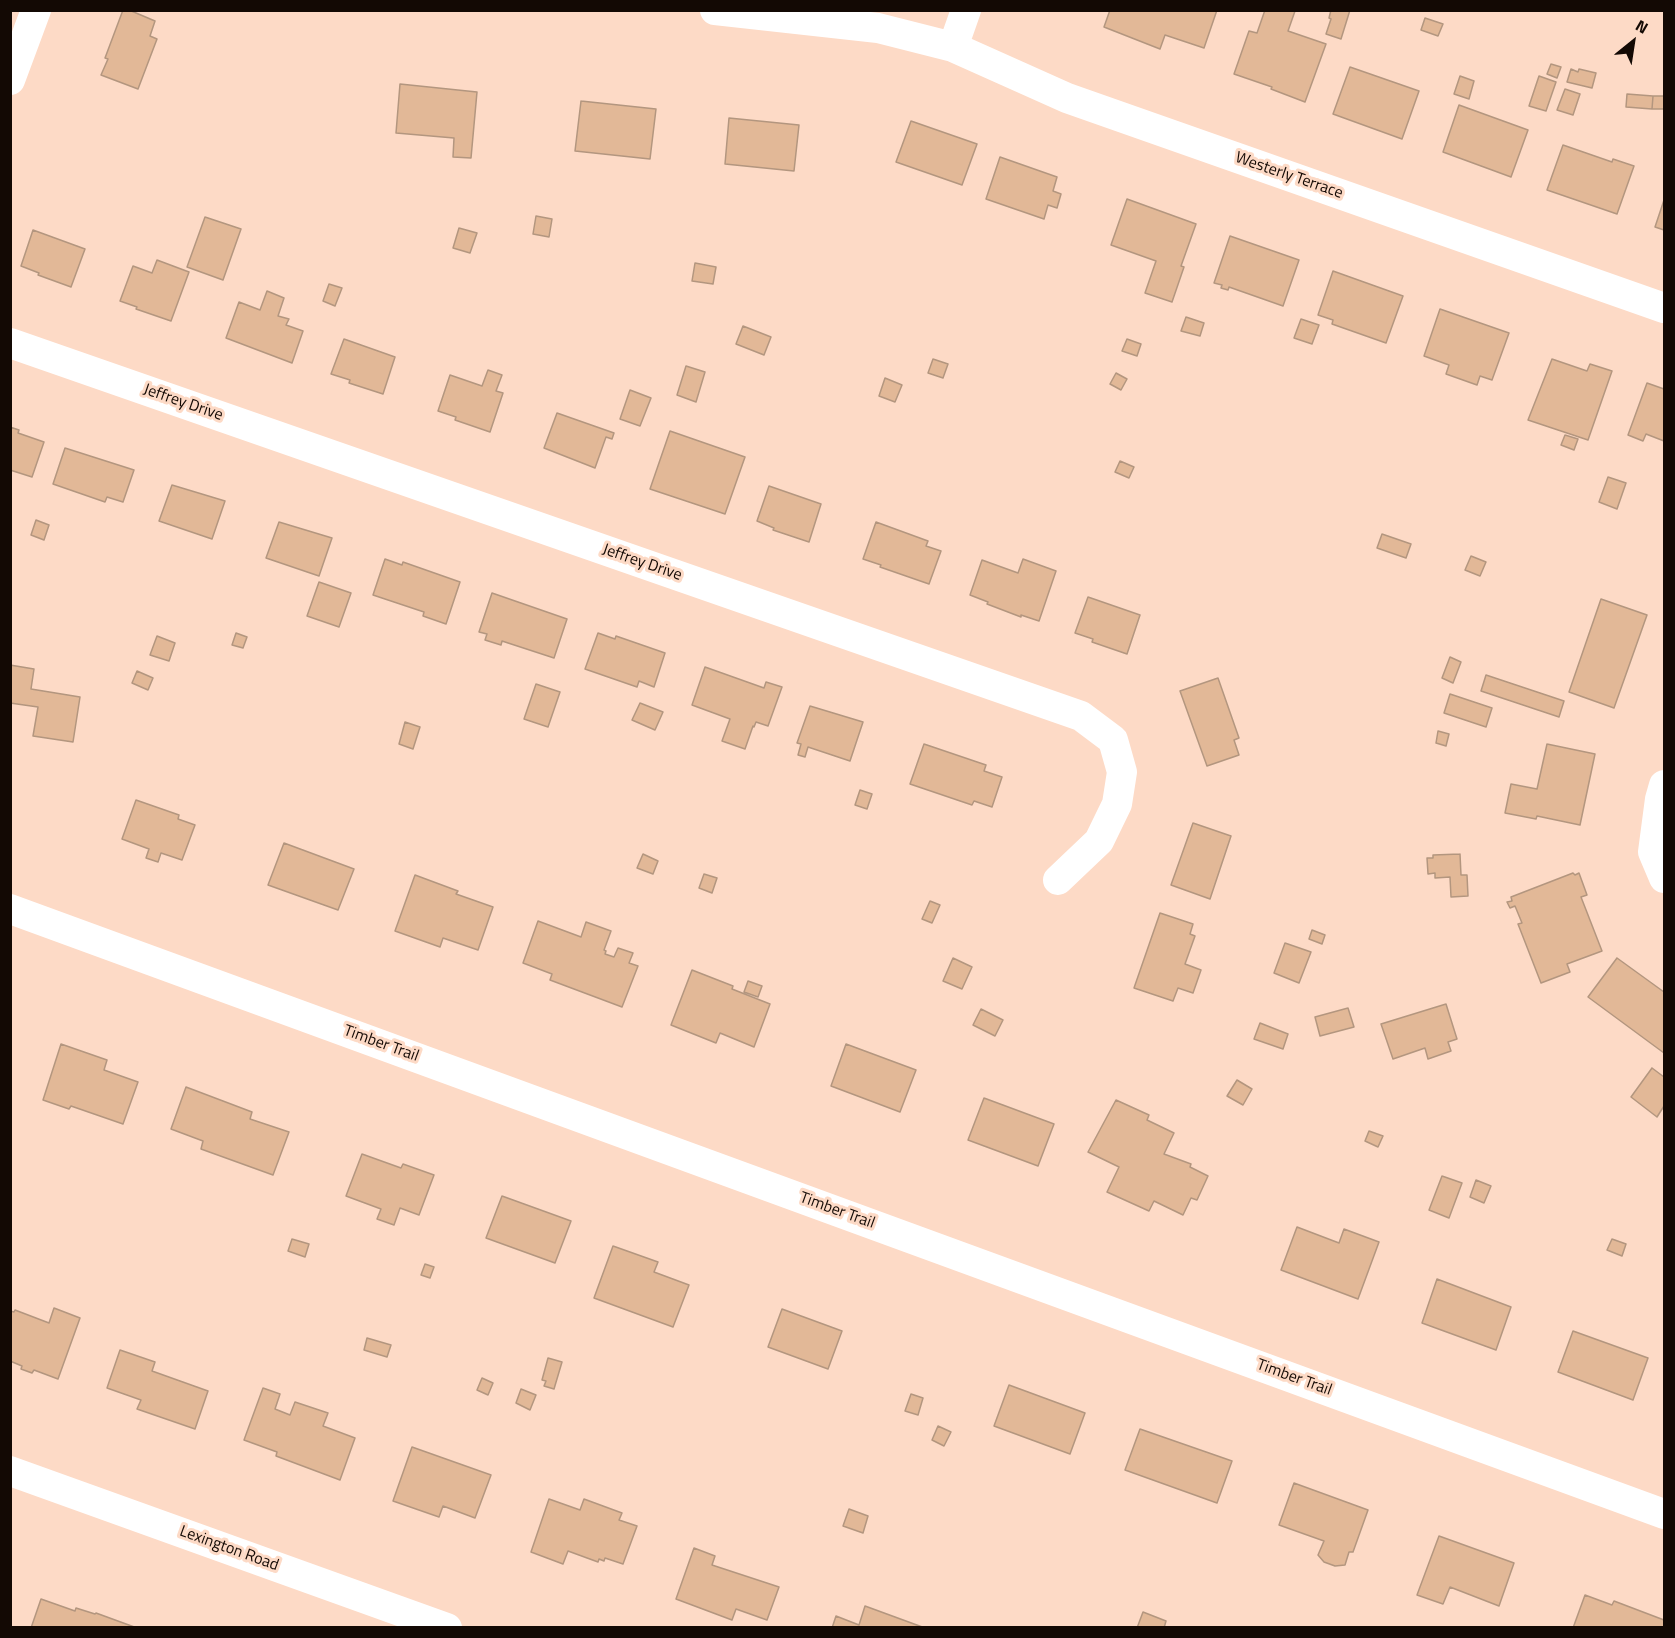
<!DOCTYPE html>
<html>
<head>
<meta charset="utf-8">
<style>
  body { margin:0 }
  #map { position:relative; width:1675px; height:1638px; overflow:hidden; background:#fddac6; font-family:"Titillium Web",sans-serif }
  canvas { display:block }
  .frame { position:absolute; inset:0; border:12px solid #130904; pointer-events:none }
  .north { position:absolute; left:1603px; top:12px; width:60px; height:60px; -webkit-text-stroke:4px #fddac6; paint-order:stroke; rotate:30deg; font-size:16px; font-weight:700; line-height:24px; text-align:center; color:#130904 }
  .north::after { content:''; display:block; margin:auto; width:21px; height:27px; background:#130904; clip-path:polygon(50% 0,100% 100%,50% 72%,0 100%) }
</style>
</head>
<body>
<div id="map">
<canvas width="1675" height="1638"></canvas>
<div class="frame"></div>
<div class="north">N</div>
</div>
<script>
const g = document.querySelector('canvas').getContext('2d');
g.lineJoin = 'round';
function fill(path, color) {
  g.fillStyle = color;
  g.fill(path, 'evenodd');
}
function poly(rows) {
  const path = new Path2D();
  for (const r of rows) {
    path.moveTo(r[0], r[1]);
    for (let i = 2; i < r.length; i += 2) path.lineTo(r[i], r[i + 1]);
  }
  return path;
}
function trace(path, color, width, dash) {
  g.strokeStyle = color;
  g.lineWidth = width;
  g.lineCap = dash ? 'butt' : 'round';
  g.setLineDash(dash || []);
  g.stroke(path);
}
function drawText(font, color, halo, rows, align = 'center') {
  g.font = font + ' "Titillium Web",sans-serif';
  g.lineWidth = 6;
  g.setLineDash([]);
  g.textBaseline = 'middle';
  g.strokeStyle = halo;
  g.fillStyle = color;
  for (const [text, x, y, turn = 0] of rows) {
    g.save();
    g.translate(x, y);
    g.rotate((+turn || 0) * Math.PI / 180);
    g.textAlign = isNaN(turn) ? turn : align;
    if (halo) g.strokeText(text, 0, 0);
    g.fillText(text, 0, 0);
    g.restore();
  }
}
const building = poly([
  [123,10,129,10,155,21,150,36,157,39,138,89,101,75,108,59,105,58,123,10],
  [1110,10,1217,10,1204,48,1165,35,1160,49,1104,27,1110,10],
  [1265,10,1295,11,1288,31,1326,44,1305,102,1271,89,1272,87,1234,74,1249,31,1257,33,1265,10],
  [1331,10,1350,10,1341,39,1326,34,1331,19,1329,18,1331,10],
  [1425,18,1443,24,1438,36,1421,30,1425,18],
  [1551,64,1561,67,1557,78,1547,74,1551,64],
  [1350,67,1419,91,1402,139,1333,114,1350,67],
  [1571,69,1578,72,1579,69,1596,73,1592,88,1567,82,1571,69],
  [1460,76,1474,81,1469,99,1454,94,1460,76],
  [1539,76,1556,82,1546,111,1529,106,1539,76],
  [400,84,477,92,471,158,453,157,454,138,396,133,400,84],
  [1565,89,1580,94,1573,115,1557,110,1565,89],
  [1627,94,1653,96,1652,109,1626,107,1627,94],
  [1653,96,1664,96,1664,109,1652,109,1653,96],
  [581,101,656,109,650,159,575,151,581,101],
  [1459,105,1528,130,1511,177,1443,152,1459,105],
  [729,118,799,125,794,171,725,164,729,118],
  [911,121,977,144,962,185,896,162,911,121],
  [1563,145,1612,162,1613,159,1634,166,1617,214,1547,190,1563,145],
  [1000,157,1057,177,1053,191,1061,194,1057,208,1048,205,1044,219,986,199,1000,157],
  [1127,199,1196,224,1181,266,1184,267,1172,302,1145,293,1156,261,1111,245,1127,199],
  [1664,200,1664,230,1655,227,1664,200],
  [536,216,552,219,549,237,533,234,536,216],
  [205,217,241,229,223,280,187,267,205,217],
  [459,228,477,233,470,253,453,248,459,228],
  [33,230,85,249,71,287,38,275,39,273,21,266,33,230],
  [1230,236,1299,260,1283,306,1229,287,1228,290,1221,288,1222,285,1214,283,1230,236],
  [157,260,189,272,171,321,136,309,137,307,120,301,133,266,152,273,157,260],
  [695,263,716,267,713,284,692,281,695,263],
  [1333,271,1403,296,1386,343,1332,324,1333,320,1318,315,1333,271],
  [329,284,342,288,335,306,323,301,329,284],
  [267,291,284,298,278,316,289,319,286,325,303,331,292,363,226,338,239,302,260,310,267,291],
  [1440,309,1509,333,1492,380,1480,376,1477,385,1446,374,1449,365,1424,356,1440,309],
  [1186,317,1204,323,1200,336,1181,331,1186,317],
  [1301,319,1319,325,1312,344,1294,338,1301,319],
  [743,326,771,337,764,355,736,344,743,326],
  [344,339,395,357,383,394,349,383,350,380,331,374,344,339],
  [1127,339,1141,344,1137,356,1122,351,1127,339],
  [933,359,948,364,943,378,928,373,933,359],
  [1552,359,1587,371,1590,364,1612,371,1588,440,1528,420,1552,359],
  [686,366,705,372,696,402,677,395,686,366],
  [488,370,502,375,496,391,503,393,490,432,455,420,456,417,438,411,450,375,482,386,488,370],
  [1116,373,1127,379,1121,390,1110,384,1116,373],
  [885,378,902,385,895,402,879,396,885,378],
  [1647,383,1664,389,1664,441,1646,434,1643,441,1628,435,1647,383],
  [630,390,651,398,640,426,620,419,630,390],
  [557,413,614,433,612,439,606,437,595,468,544,448,557,413],
  [10,427,19,430,18,433,44,442,32,477,10,470,10,427],
  [670,431,745,457,725,514,650,489,670,431],
  [1565,435,1578,439,1574,450,1561,445,1565,435],
  [65,448,134,470,123,502,107,497,105,502,53,484,65,448],
  [1120,461,1134,467,1129,478,1115,472,1120,461],
  [1608,477,1626,483,1617,509,1599,502,1608,477],
  [172,485,225,501,212,539,159,521,172,485],
  [769,486,821,504,809,542,773,530,774,528,757,521,769,486],
  [36,520,49,525,44,540,31,535,36,520],
  [279,522,332,538,319,576,266,558,279,522],
  [876,522,928,541,926,546,941,551,929,584,880,567,881,565,863,559,876,522],
  [1382,534,1411,544,1406,558,1377,548,1382,534],
  [1471,556,1486,562,1480,576,1465,570,1471,556],
  [385,559,402,565,403,562,460,582,446,624,423,616,424,612,373,595,385,559],
  [1023,559,1056,571,1039,621,1021,615,1021,617,987,604,988,602,970,595,982,560,1018,573,1023,559],
  [319,582,351,593,339,627,307,616,319,582],
  [492,593,567,619,554,658,502,641,501,645,485,640,487,634,479,632,492,593],
  [1088,597,1140,615,1127,654,1092,642,1093,639,1075,633,1088,597],
  [1601,599,1647,615,1614,708,1569,692,1601,599],
  [236,633,247,637,243,648,232,645,236,633],
  [598,633,615,639,616,636,665,653,654,687,639,681,637,687,585,669,598,633],
  [157,636,175,643,169,661,150,655,157,636],
  [1450,657,1461,662,1453,683,1442,678,1450,657],
  [10,665,34,669,31,689,80,697,73,742,33,736,38,707,10,703,10,665],
  [705,667,764,688,766,682,782,687,768,726,756,722,754,727,753,726,745,749,722,741,730,719,692,705,705,667],
  [137,671,153,678,148,690,132,683,137,671],
  [1486,675,1564,701,1559,717,1481,691,1486,675],
  [1218,678,1239,738,1234,740,1239,755,1207,766,1180,691,1218,678],
  [536,684,560,692,548,727,524,719,536,684],
  [1450,694,1492,708,1486,727,1444,713,1450,694],
  [640,703,663,712,655,730,632,720,640,703],
  [810,706,863,722,850,761,808,747,805,757,798,755,801,744,797,743,810,706],
  [405,722,420,727,413,749,399,744,405,722],
  [1438,731,1449,734,1446,746,1436,743,1438,731],
  [924,744,986,765,984,771,1002,777,992,807,974,801,972,805,910,784,924,744],
  [1547,744,1595,754,1580,825,1537,816,1536,819,1505,813,1511,784,1537,789,1547,744],
  [860,790,872,794,867,809,855,805,860,790],
  [136,800,179,815,178,819,195,825,182,860,161,853,158,862,146,858,149,849,122,839,136,800],
  [1193,823,1231,836,1210,899,1171,885,1193,823],
  [284,843,354,869,338,910,268,885,284,843],
  [643,854,658,861,653,874,637,868,643,854],
  [1460,854,1461,875,1467,875,1468,896,1451,897,1450,877,1435,878,1435,873,1428,874,1427,858,1433,858,1433,855,1460,854],
  [1573,873,1575,875,1579,873,1587,895,1581,897,1602,951,1567,964,1570,972,1541,983,1518,924,1522,923,1515,906,1510,908,1507,902,1512,901,1511,897,1573,873],
  [704,874,717,878,712,893,699,888,704,874],
  [415,875,458,891,456,894,493,907,478,950,443,938,440,947,395,931,415,875],
  [930,901,940,905,932,923,922,919,930,901],
  [1160,913,1193,924,1190,934,1195,936,1185,964,1201,970,1193,993,1178,988,1173,1001,1134,988,1160,913],
  [538,921,581,937,586,922,611,931,604,950,606,951,605,954,614,957,618,948,633,953,629,963,638,966,622,1007,550,980,552,974,523,963,538,921],
  [1312,930,1325,935,1322,944,1309,939,1312,930],
  [1285,943,1311,952,1299,983,1274,973,1285,943],
  [953,958,972,967,962,989,943,981,953,958],
  [1617,958,1664,992,1664,1053,1588,997,1617,958],
  [692,970,733,986,732,989,770,1004,754,1047,720,1033,716,1043,671,1025,692,970],
  [748,981,762,986,758,997,744,992,748,981],
  [1446,1004,1457,1039,1448,1042,1451,1051,1428,1059,1425,1048,1393,1059,1381,1024,1446,1004],
  [1348,1008,1354,1027,1320,1036,1315,1017,1348,1008],
  [981,1009,1003,1020,995,1036,973,1025,981,1009],
  [1260,1023,1288,1034,1283,1049,1254,1039,1260,1023],
  [61,1044,107,1060,104,1070,138,1082,123,1124,71,1106,69,1109,43,1100,61,1044],
  [846,1044,916,1070,900,1112,831,1086,846,1044],
  [1652,1068,1664,1077,1664,1106,1657,1117,1631,1097,1652,1068],
  [1237,1080,1252,1089,1243,1105,1227,1096,1237,1080],
  [186,1087,252,1112,250,1119,289,1132,273,1175,201,1149,203,1141,171,1129,186,1087],
  [984,1098,1054,1124,1038,1166,968,1140,984,1098],
  [1116,1100,1149,1115,1147,1120,1174,1133,1164,1154,1191,1164,1190,1167,1208,1176,1197,1200,1191,1198,1183,1215,1154,1201,1149,1211,1107,1192,1119,1167,1088,1152,1116,1100],
  [1369,1131,1383,1136,1378,1147,1365,1141,1369,1131],
  [362,1154,401,1168,403,1164,434,1175,419,1215,400,1208,394,1225,377,1219,381,1209,346,1196,362,1154],
  [1442,1176,1462,1183,1449,1218,1429,1210,1442,1176],
  [1476,1180,1491,1186,1484,1203,1470,1197,1476,1180],
  [502,1196,571,1221,555,1263,486,1238,502,1196],
  [1297,1227,1339,1243,1344,1229,1379,1242,1358,1299,1281,1270,1297,1227],
  [292,1239,309,1244,305,1257,288,1251,292,1239],
  [1612,1239,1626,1244,1622,1256,1607,1250,1612,1239],
  [613,1246,658,1262,654,1272,689,1285,673,1327,594,1298,613,1246],
  [425,1264,434,1267,430,1278,421,1275,425,1264],
  [1437,1279,1511,1307,1496,1350,1422,1323,1437,1279],
  [54,1308,80,1318,58,1379,34,1370,32,1373,21,1369,22,1366,10,1361,10,1311,14,1312,15,1310,49,1323,54,1308],
  [782,1309,842,1331,828,1369,768,1347,782,1309],
  [1573,1331,1648,1358,1633,1400,1558,1372,1573,1331],
  [367,1338,391,1345,387,1357,364,1350,367,1338],
  [120,1350,155,1362,152,1371,208,1391,195,1429,137,1409,141,1400,107,1388,120,1350],
  [548,1358,562,1362,554,1389,544,1386,546,1381,542,1380,548,1358],
  [482,1378,493,1383,488,1395,477,1390,482,1378],
  [1009,1385,1085,1413,1070,1454,994,1426,1009,1385],
  [263,1388,280,1394,275,1409,290,1415,295,1402,328,1413,323,1426,355,1438,340,1480,276,1456,277,1452,244,1440,263,1388],
  [521,1389,536,1395,530,1410,516,1403,521,1389],
  [911,1394,923,1398,918,1415,905,1411,911,1394],
  [938,1426,951,1432,944,1446,932,1440,938,1426],
  [1140,1429,1232,1461,1217,1503,1125,1470,1140,1429],
  [412,1447,491,1475,475,1518,443,1506,439,1517,393,1501,412,1447],
  [1294,1483,1368,1510,1353,1552,1349,1552,1345,1565,1335,1566,1324,1562,1318,1555,1324,1541,1279,1525,1294,1483],
  [549,1499,580,1510,584,1499,622,1513,619,1520,637,1526,623,1564,605,1558,604,1561,599,1559,598,1562,568,1551,563,1564,531,1552,549,1499],
  [849,1509,868,1516,863,1533,843,1526,849,1509],
  [1439,1536,1514,1563,1499,1606,1450,1587,1443,1604,1417,1595,1439,1536],
  [694,1548,715,1556,712,1565,779,1587,767,1620,736,1609,732,1620,676,1599,694,1548],
  [1585,1595,1612,1605,1614,1601,1664,1620,1664,1628,1573,1628,1585,1595],
  [41,1599,75,1611,76,1608,95,1614,96,1613,137,1628,31,1628,41,1599],
  [865,1606,925,1628,832,1628,836,1616,859,1625,865,1606],
  [1143,1612,1166,1621,1164,1628,1137,1628,1143,1612]
]);
fill(building, '#e2b897');
trace(building, '#b3967f', 1.5);
trace(poly([
  [715,10,878,28,953,47,1067,98,1664,308],
  [953,47,966,10],
  [10,80,36,10],
  [10,343,1081,716,1113,740,1122,772,1117,804,1099,841,1058,880],
  [1664,785,1660,799,1653,852,1664,878],
  [10,909,1664,1514],
  [10,1471,447,1628]
]), '#fff', 30);
drawText('16px', '#130904', '#fddac6', [
  ["Westerly Terrace",1289,176,19],
  ["Jeffrey Drive",183,403,19],
  ["Jeffrey Drive",642,563,19],
  ["Timber Trail",381,1044,20],
  ["Timber Trail",837,1211,20],
  ["Timber Trail",1294,1378,20],
  ["Lexington Road",229,1549,20]
]);
</script>
</body>
</html>
